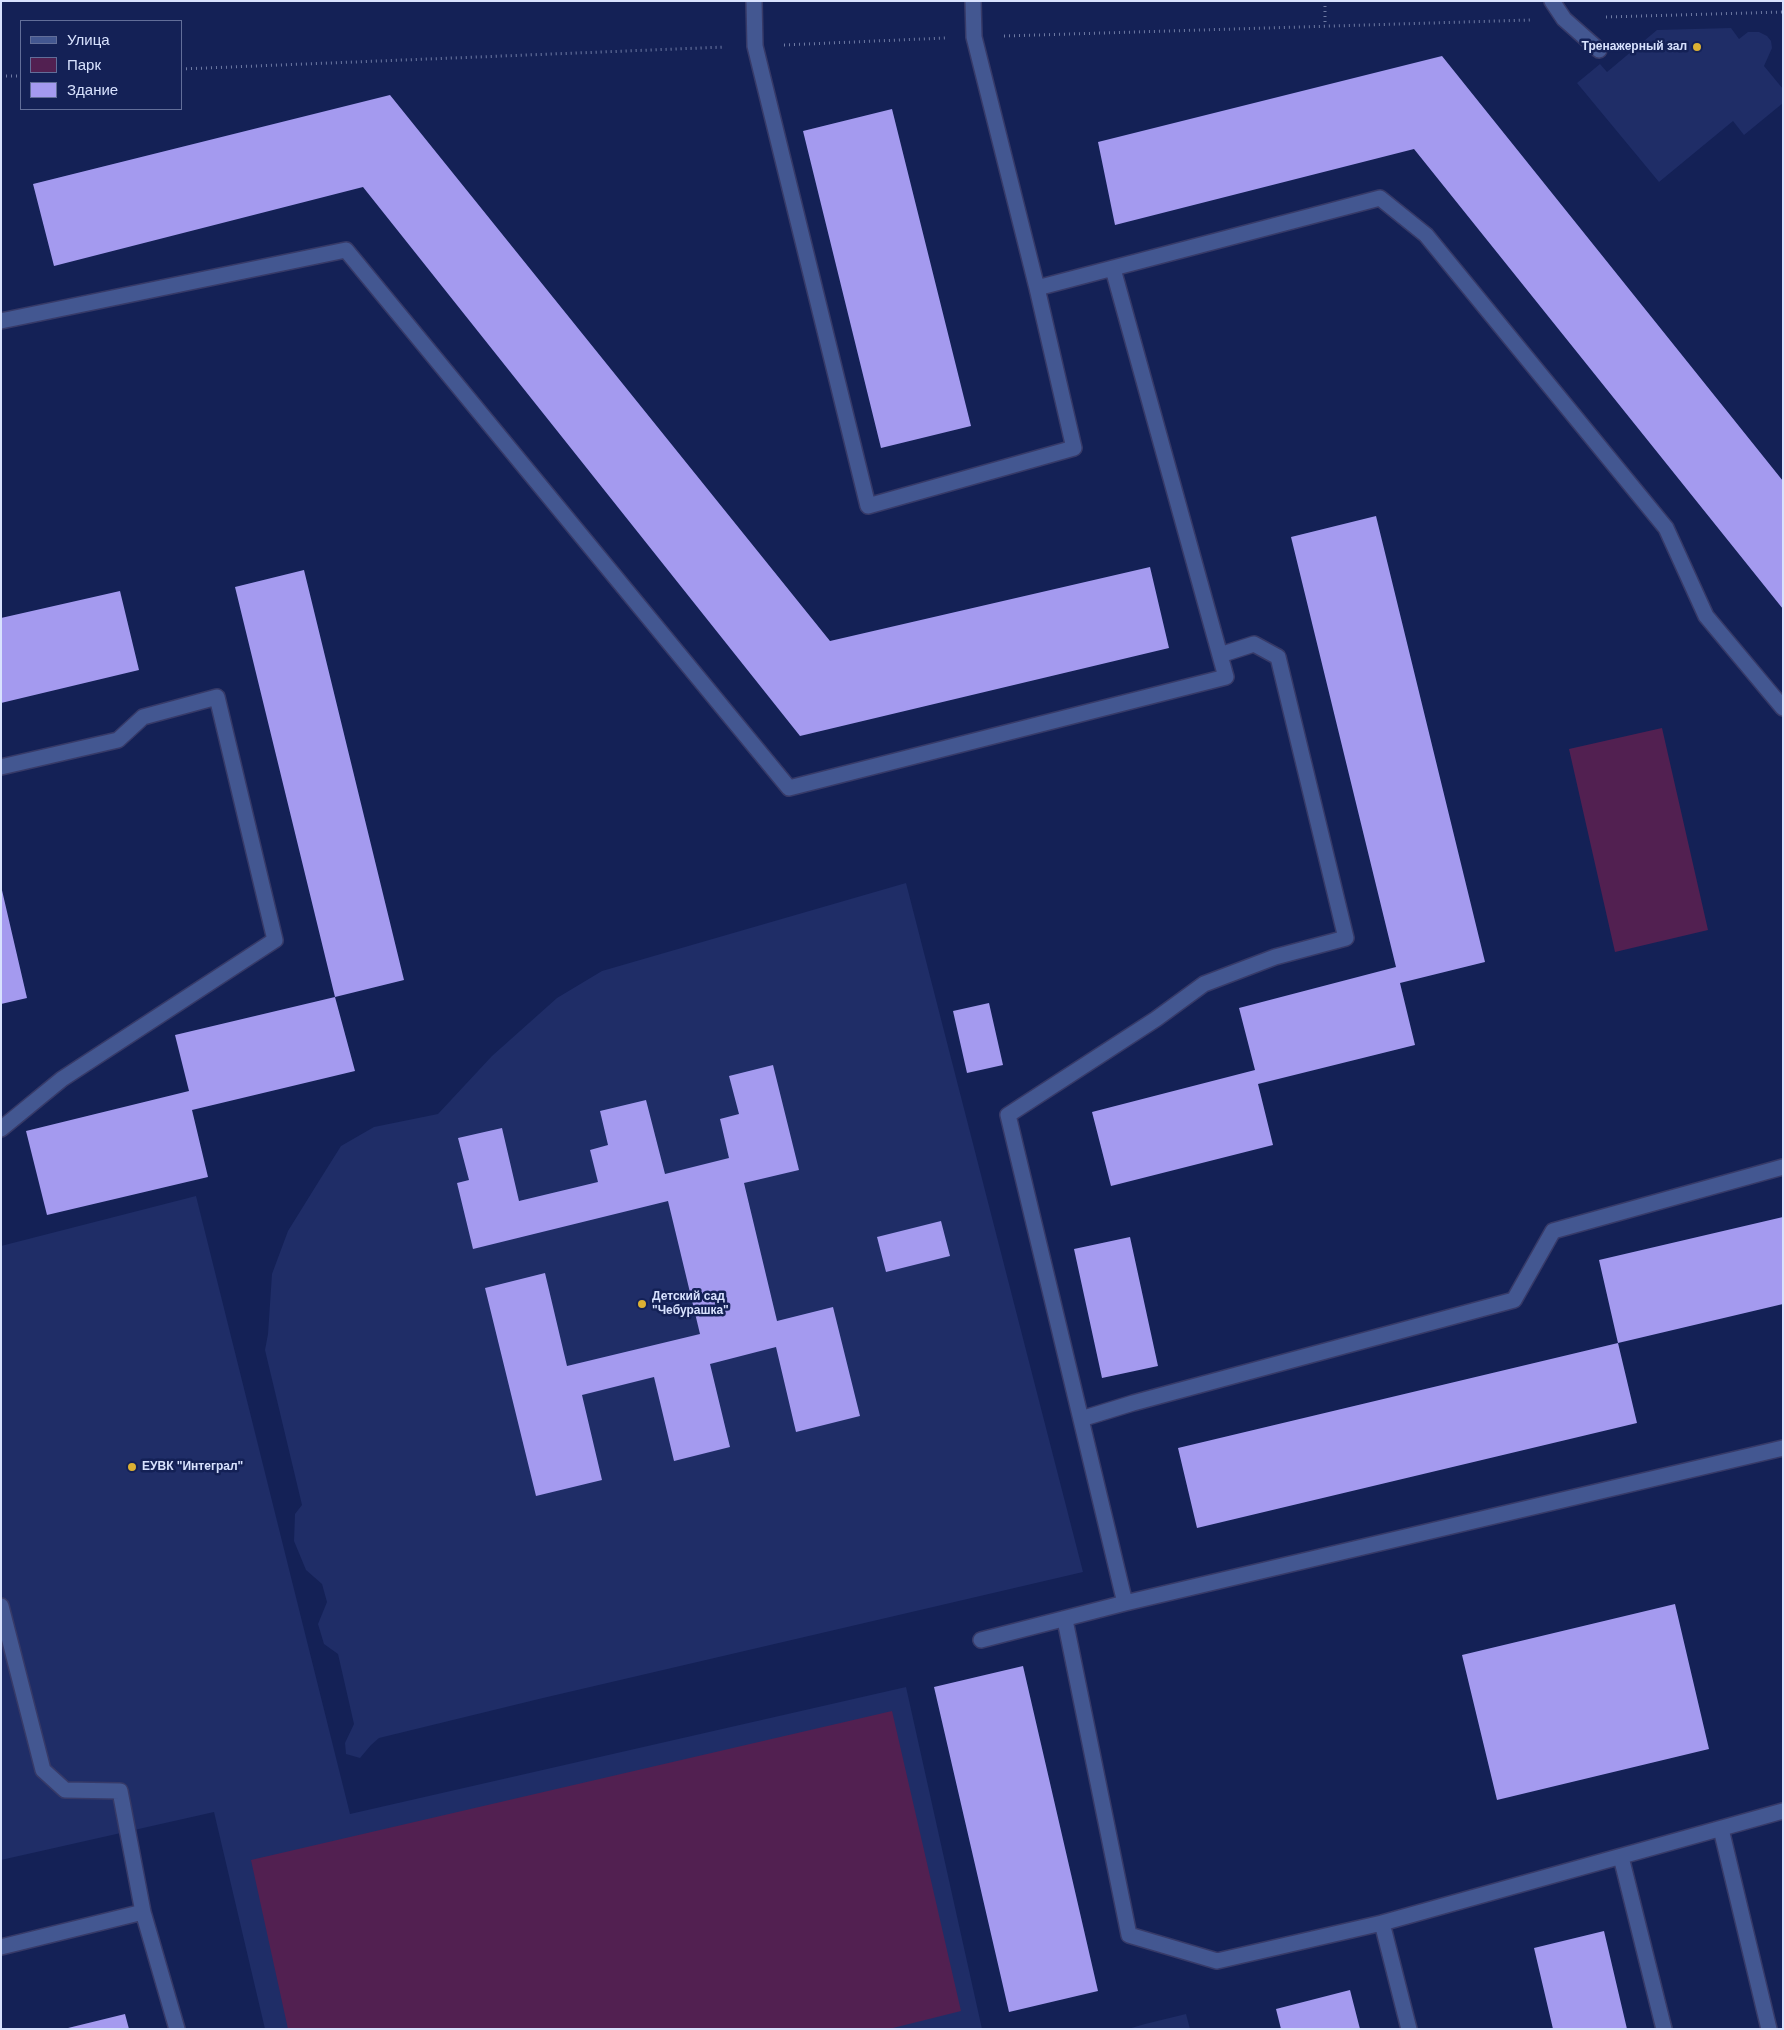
<!DOCTYPE html>
<html>
<head>
<meta charset="utf-8">
<style>
  body { margin:0 }
  #map { position:relative; width:1784px; height:2030px; overflow:hidden; background:#142156; font-family:Arial,sans-serif }
  canvas { display:block }
  .frame { position:absolute; inset:0; border:2px solid #d8e2fe; pointer-events:none }
  .legend { position:absolute; left:20px; top:20px; width:162px; height:90px; box-sizing:border-box; background:#142156; border:1px solid #626e99; margin:0; padding:6px 9px; list-style:none; font-size:15px; color:#d8e2fe }
  .legend li { display:flex; align-items:center; gap:10px; height:25px }
  .legend b { width:25px; border:1px solid #626e99 }
</style>
</head>
<body>
<div id="map">
<canvas width="1784" height="2030"></canvas>
<div class="frame"></div>
<ul class="legend">
<li><b style="height:6px;background:#435791"></b>Улица</li>
<li><b style="height:14px;background:#522051"></b>Парк</li>
<li><b style="height:14px;background:#a49aef"></b>Здание</li>
</ul>
</div>
<script>
const g = document.querySelector('canvas').getContext('2d');
g.lineJoin = 'round';
function fill(path, color) {
  g.fillStyle = color;
  g.fill(path, 'evenodd');
}
function poly(rows) {
  const path = new Path2D();
  for (const r of rows) {
    path.moveTo(r[0], r[1]);
    for (let i = 2; i < r.length; i += 2) path.lineTo(r[i], r[i + 1]);
  }
  return path;
}
function trace(path, color, width, dash) {
  g.strokeStyle = color;
  g.lineWidth = width;
  g.lineCap = dash ? 'butt' : 'round';
  g.setLineDash(dash || []);
  g.stroke(path);
}
function drawText(font, color, halo, rows, align = 'center') {
  g.font = font + ' Arial,sans-serif';
  g.lineWidth = 5;
  g.setLineDash([]);
  g.textBaseline = 'middle';
  g.strokeStyle = halo;
  g.fillStyle = color;
  for (const [text, x, y, turn = 0] of rows) {
    g.save();
    g.translate(x, y);
    g.rotate((+turn || 0) * Math.PI / 180);
    g.textAlign = isNaN(turn) ? turn : align;
    if (halo) g.strokeText(text, 0, 0);
    g.fillText(text, 0, 0);
    g.restore();
  }
}
fill(poly([
  [1731,28,1739,39,1748,32,1759,32,1767,36,1771,41,1772,48,1764,66,1783,89,1783,103,1744,135,1733,121,1659,182,1577,83,1600,64,1607,72,1657,30],
  [906,883,1083,1572,543,1698,379,1738,371,1745,360,1758,346,1754,345,1743,354,1724,338,1654,324,1644,318,1624,327,1602,322,1584,306,1570,294,1541,295,1514,302,1505,265,1350,268,1334,272,1274,288,1231,319,1181,341,1146,374,1127,438,1114,492,1056,557,998,602,971],
  [196,1196,350,1814,906,1687,982,2029,265,2029,214,1812,1,1860,1,1246],
  [1186,2014,1190,2029,1128,2029,1145,2024]
]), '#1f2d67');
fill(poly([
  [1662,728,1708,930,1615,952,1569,749],
  [892,1711,961,2011,889,2029,288,2029,251,1860]
]), '#522051');
fill(poly([
  [1442,56,1783,481,1783,609,1414,149,1115,225,1098,142],
  [390,95,830,641,1150,567,1169,648,800,736,363,187,54,266,33,184],
  [892,109,971,426,881,448,803,131],
  [1376,516,1485,962,1400,983,1415,1045,1258,1084,1273,1145,1111,1186,1092,1112,1255,1070,1239,1008,1396,967,1291,537],
  [304,570,404,980,335,997,235,587],
  [120,591,139,670,1,703,1,618],
  [1,886,27,998,1,1004],
  [335,997,355,1071,192,1110,208,1177,47,1215,26,1131,189,1091,175,1035],
  [989,1003,1003,1065,967,1073,953,1011],
  [773,1065,799,1170,744,1183,777,1321,833,1307,860,1416,796,1432,776,1347,710,1364,730,1447,674,1461,654,1377,582,1395,602,1480,536,1496,485,1288,545,1273,567,1366,700,1334,668,1201,473,1249,457,1183,469,1180,458,1138,502,1128,519,1201,598,1182,590,1150,608,1145,600,1111,646,1100,665,1174,729,1158,720,1119,739,1114,729,1076],
  [1783,1217,1783,1304,1618,1343,1599,1260],
  [941,1221,950,1256,886,1272,877,1237],
  [1130,1237,1158,1366,1102,1378,1074,1249],
  [1618,1343,1637,1423,1197,1528,1178,1448],
  [1675,1604,1709,1749,1497,1800,1462,1655],
  [1023,1666,1098,1991,1009,2012,934,1687],
  [1604,1931,1627,2029,1553,2029,1534,1948],
  [1350,1990,1360,2029,1281,2029,1276,2009],
  [125,2014,129,2029,68,2029,68,2028]
]), '#a49aef');
const minor = poly([
  [754,1,755,46,868,506,1074,448,1037,288,974,37,973,1],
  [1552,1,1564,19,1599,50],
  [1037,288,1380,198,1426,235,1666,528,1706,616,1783,708],
  [1,321,346,250,789,788,1226,677,1113,269],
  [1,767,118,740,143,717,217,697,275,940,62,1079,1,1129],
  [1081,1419,1133,1403,1514,1300,1553,1231,1783,1167],
  [1125,1603,1008,1115,1156,1019,1204,984,1275,957,1346,938,1278,657,1254,644,1220,655],
  [1,1606,43,1770,65,1790,120,1791,143,1912],
  [1065,1620,1129,1935,1217,1961,1382,1923,1409,2029],
  [981,1640,1125,1603,1783,1448],
  [1721,1829,1769,2029],
  [1621,1857,1664,2029],
  [1382,1923,1783,1811],
  [1,1947,143,1912,177,2029]
]);
trace(minor, '#373a68', 18);
trace(poly([
  [1325,1,1325,26],
  [1606,17,1783,12],
  [1004,36,1530,20],
  [784,45,945,38],
  [181,69,725,47],
  [1,76,21,76]
]), '#6e7aa3', 3, [1, 4]);
trace(minor, '#435791', 15);
for (const [x, y, r, color] of [
  [1697,47,5,"#ddb133"],
  [642,1304,5,"#ddb133"],
  [132,1467,5,"#ddb133"]
]) {
  const dot = new Path2D();
  dot.arc(x, y, r, 0, 2 * Math.PI);
  g.fillStyle = color;
  g.fill(dot);
  trace(dot, '#142156', 2);
}
drawText('bold 12px', '#d8e2fe', '#142156', [
  ["Тренажерный зал",1687,47,"right"],
  ["Детский сад",652,1297],
  ["\"Чебурашка\"",652,1311],
  ["ЕУВК \"Интеграл\"",142,1467]
], 'left');
</script>
</body>
</html>
